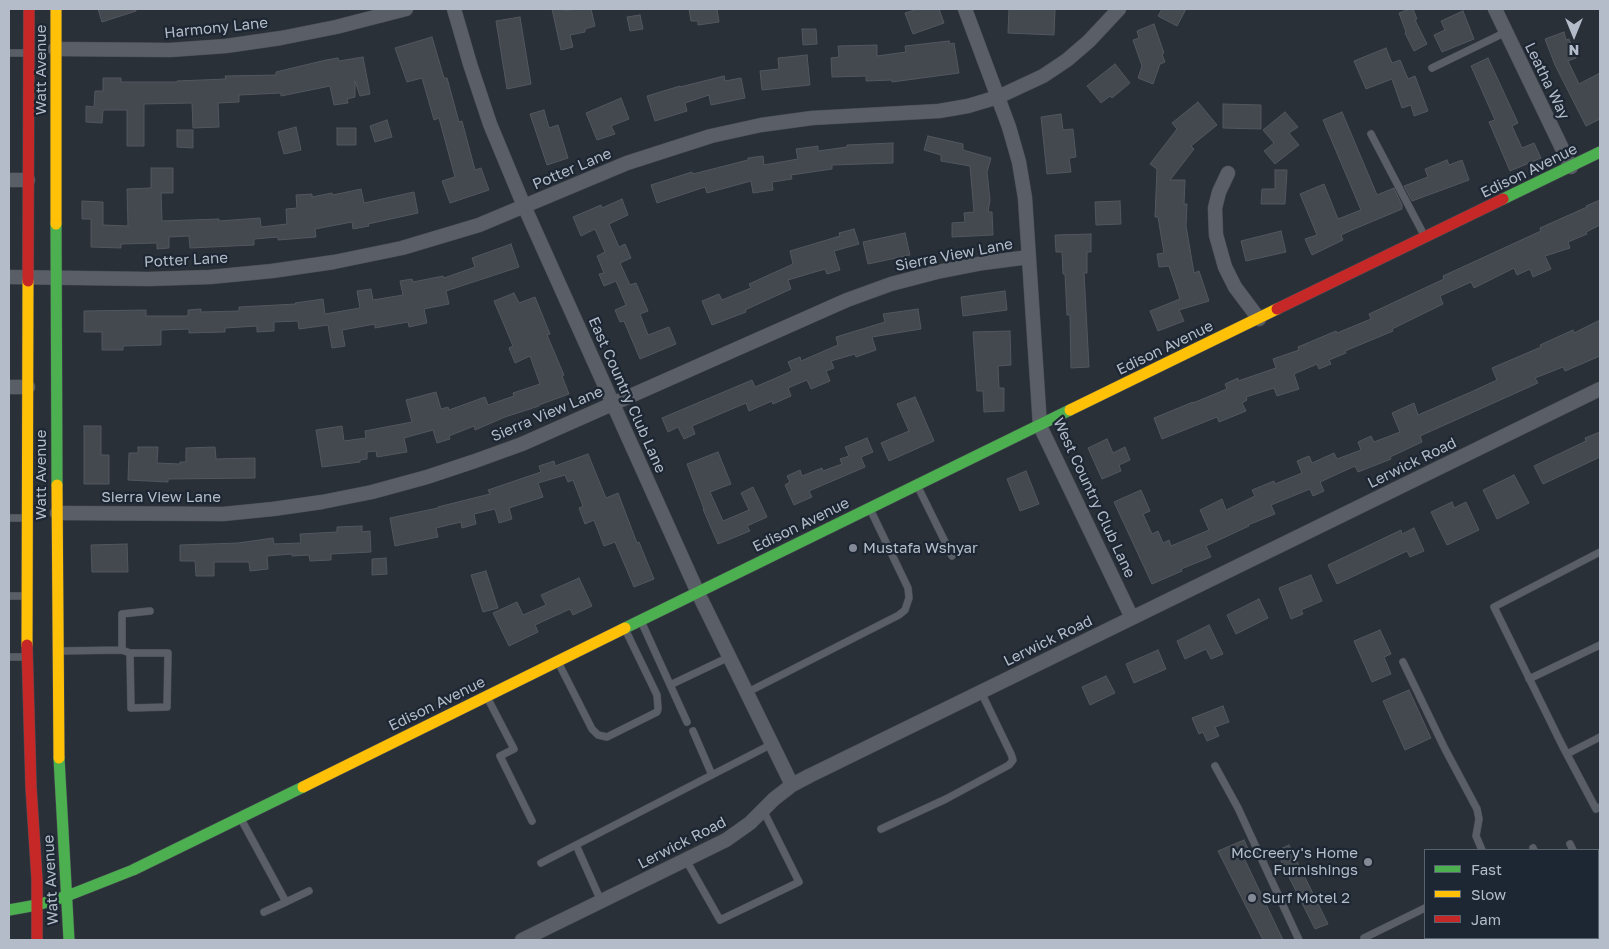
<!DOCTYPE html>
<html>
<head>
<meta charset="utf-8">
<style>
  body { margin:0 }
  #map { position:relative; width:1609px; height:949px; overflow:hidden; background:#2a3038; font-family:"Golos Text",sans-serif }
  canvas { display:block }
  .frame { position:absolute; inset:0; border:10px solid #b4bcc9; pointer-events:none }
  .legend { position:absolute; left:1424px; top:849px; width:175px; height:90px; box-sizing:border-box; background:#1d2633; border:1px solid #59626f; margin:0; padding:6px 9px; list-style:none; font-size:15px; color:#b4bcc9 }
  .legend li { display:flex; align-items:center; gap:10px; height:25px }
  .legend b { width:25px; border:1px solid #59626f }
  .north { position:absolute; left:1549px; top:10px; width:50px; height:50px; -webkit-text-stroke:4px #1d2633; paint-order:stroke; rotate:180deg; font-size:14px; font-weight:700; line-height:20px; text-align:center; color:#b4bcc9 }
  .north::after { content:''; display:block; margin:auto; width:18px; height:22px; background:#b4bcc9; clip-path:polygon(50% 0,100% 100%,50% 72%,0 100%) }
</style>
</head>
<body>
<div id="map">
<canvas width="1609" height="949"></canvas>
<div class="frame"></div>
<ul class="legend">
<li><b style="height:6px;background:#4caf50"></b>Fast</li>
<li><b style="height:6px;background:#ffc107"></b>Slow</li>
<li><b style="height:6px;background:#c62828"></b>Jam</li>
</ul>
<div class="north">N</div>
</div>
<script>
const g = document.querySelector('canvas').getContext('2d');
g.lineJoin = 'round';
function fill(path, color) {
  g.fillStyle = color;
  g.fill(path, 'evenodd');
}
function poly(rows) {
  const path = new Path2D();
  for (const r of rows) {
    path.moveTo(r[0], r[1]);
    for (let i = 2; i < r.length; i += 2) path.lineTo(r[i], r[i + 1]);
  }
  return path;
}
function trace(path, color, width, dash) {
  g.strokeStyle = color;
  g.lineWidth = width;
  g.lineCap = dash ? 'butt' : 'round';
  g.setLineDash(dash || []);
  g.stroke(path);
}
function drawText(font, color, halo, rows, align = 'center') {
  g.font = font + ' "Golos Text",sans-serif';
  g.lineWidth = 4.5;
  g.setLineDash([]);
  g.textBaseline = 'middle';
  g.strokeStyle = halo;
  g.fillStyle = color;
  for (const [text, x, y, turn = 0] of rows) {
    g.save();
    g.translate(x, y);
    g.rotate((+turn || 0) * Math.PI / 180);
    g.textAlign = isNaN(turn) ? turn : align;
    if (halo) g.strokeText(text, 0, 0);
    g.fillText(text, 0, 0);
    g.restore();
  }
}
const building = poly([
  [98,9,136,9,136,11,102,22,98,9],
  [552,9,564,9,565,11,575,9,591,9,595,26,585,29,585,32,570,35,573,47,561,50,552,9],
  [689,9,717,9,719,22,698,25,698,21,691,21,689,9],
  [918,9,939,9,944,23,913,34,905,13,918,9],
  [1009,9,1055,9,1054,35,1008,33,1009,9],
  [1162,9,1186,9,1177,26,1158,16,1162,9],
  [1410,9,1413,9,1417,19,1415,20,1427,44,1414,51,1405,33,1406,32,1399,13,1410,9],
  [1463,11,1474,39,1442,52,1434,35,1445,30,1441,21,1463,11],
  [640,15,643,29,630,31,627,17,640,15],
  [520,17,531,84,507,89,496,21,520,17],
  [1154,24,1164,53,1162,54,1165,62,1160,64,1153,84,1138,78,1142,66,1133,40,1139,38,1137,31,1154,24],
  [802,29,816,29,817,44,803,45,802,29],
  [1564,32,1566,40,1569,39,1576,58,1568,61,1579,84,1600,73,1600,119,1586,126,1555,65,1545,39,1564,32],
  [432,37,444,78,447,78,459,122,462,121,475,170,481,168,489,190,450,203,442,181,455,177,439,118,434,120,422,78,407,82,395,48,432,37],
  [949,41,950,44,954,43,959,73,892,82,892,80,866,81,866,76,832,77,831,58,839,57,838,46,877,45,877,56,906,52,905,46,949,41],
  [1386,48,1392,63,1400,60,1408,79,1415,76,1428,111,1414,116,1411,105,1402,108,1392,79,1366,89,1354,61,1386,48],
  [807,55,810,85,762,90,760,71,779,69,778,58,807,55],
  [363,57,370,94,360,96,355,81,355,97,347,99,348,103,334,105,330,86,281,96,281,93,239,95,239,102,218,103,219,127,193,128,192,103,144,104,144,146,127,146,127,110,103,110,102,123,86,122,86,106,94,107,95,91,103,91,103,78,121,78,121,82,177,82,177,81,226,79,225,76,276,75,276,72,326,60,338,58,339,61,363,57],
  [1488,58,1518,123,1512,126,1522,148,1534,143,1541,158,1510,171,1489,122,1495,120,1471,66,1488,58],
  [1115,64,1130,83,1112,98,1110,96,1101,103,1087,86,1115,64],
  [724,76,725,81,741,78,745,98,711,105,709,95,685,103,687,111,655,121,647,96,680,86,680,87,724,76],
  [621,98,629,119,611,126,615,134,597,140,586,113,621,98],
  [1198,102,1217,125,1191,146,1194,149,1170,180,1185,180,1184,204,1187,204,1186,226,1194,273,1199,271,1209,301,1179,310,1184,321,1158,331,1150,311,1180,299,1169,266,1159,267,1157,254,1164,253,1158,217,1155,217,1157,169,1150,164,1177,129,1172,123,1198,102],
  [1223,104,1261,105,1261,129,1223,128,1223,104],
  [544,110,549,128,558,125,568,158,547,165,530,114,544,110],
  [1285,112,1298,127,1289,133,1299,145,1275,164,1264,151,1274,143,1263,130,1285,112],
  [1342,112,1377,195,1394,188,1402,205,1402,209,1352,230,1341,235,1343,240,1312,255,1305,239,1317,235,1300,194,1324,184,1338,219,1361,210,1323,120,1342,112],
  [1061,114,1063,130,1073,129,1076,157,1069,158,1071,172,1047,174,1041,117,1061,114],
  [387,120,392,137,375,142,370,126,387,120],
  [296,127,301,150,284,154,278,132,296,127],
  [337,128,356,128,356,145,337,145,337,128],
  [177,130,193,130,193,148,177,147,177,130],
  [928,136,963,144,963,150,991,158,987,172,990,200,988,212,992,212,993,235,952,237,952,223,965,222,964,213,974,212,970,166,941,161,941,155,924,150,928,136],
  [893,143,893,163,832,165,832,169,791,175,792,179,772,182,773,190,753,193,751,181,707,193,705,187,657,203,651,185,692,172,693,174,748,160,748,158,763,156,764,165,798,159,796,149,818,146,818,151,847,147,847,145,893,143],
  [1447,160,1449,165,1462,160,1469,180,1412,201,1404,186,1428,177,1425,169,1447,160],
  [151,168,173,168,173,193,161,193,162,221,219,219,219,221,260,218,261,227,287,224,286,209,297,208,296,195,312,194,312,197,332,193,333,195,361,189,364,203,414,192,418,213,368,224,369,226,353,229,352,222,315,229,316,237,278,240,278,237,254,239,254,245,190,248,189,236,169,237,169,248,157,249,157,243,121,244,121,248,91,247,91,219,82,219,82,201,103,202,103,225,128,226,127,189,151,188,151,168],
  [1275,170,1287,170,1285,204,1261,204,1262,189,1275,189,1275,170],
  [622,199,628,215,609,224,619,247,625,244,631,258,620,263,630,285,636,283,648,311,640,314,648,335,669,327,676,344,640,359,624,321,620,322,615,310,626,305,616,281,604,286,599,274,604,273,597,256,605,252,595,229,581,236,573,217,601,205,602,208,622,199],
  [1600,200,1600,225,1586,232,1587,234,1568,242,1570,248,1545,256,1551,269,1533,277,1530,269,1517,275,1514,268,1474,288,1471,282,1440,296,1443,304,1392,329,1393,331,1345,351,1346,353,1329,360,1331,364,1319,369,1317,364,1294,374,1299,389,1277,396,1274,388,1246,397,1247,400,1242,403,1246,411,1219,422,1217,417,1162,439,1154,418,1193,402,1193,403,1227,389,1225,384,1238,378,1238,381,1276,368,1273,359,1299,350,1298,347,1336,331,1337,333,1371,319,1369,314,1444,279,1443,276,1541,231,1540,228,1587,207,1586,206,1600,200],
  [1120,201,1121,224,1096,225,1095,202,1120,201],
  [854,229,859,244,834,251,840,270,827,274,825,269,788,280,791,289,745,310,746,312,712,325,702,301,719,294,722,300,751,288,749,284,793,264,790,251,840,236,839,233,854,229],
  [1281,231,1286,252,1246,261,1241,241,1281,231],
  [905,233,910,255,868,264,863,242,905,233],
  [1091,234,1091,252,1087,252,1087,273,1084,273,1089,367,1071,368,1070,315,1067,315,1065,274,1063,274,1062,252,1056,252,1055,235,1091,234],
  [511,244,519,267,446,291,449,304,424,309,427,323,409,327,408,322,375,328,375,324,342,330,345,346,332,348,328,325,299,329,298,321,274,322,274,331,257,332,257,326,225,328,225,332,189,333,189,329,161,330,161,345,123,346,123,350,102,350,102,332,84,332,84,311,146,310,146,316,188,316,188,310,201,309,201,312,239,311,239,307,296,304,295,303,323,299,325,314,360,308,357,291,371,289,373,300,403,295,400,281,412,279,413,282,443,276,444,278,475,267,472,258,511,244],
  [1005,291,1007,310,963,316,961,297,1005,291],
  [514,293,519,303,535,297,550,334,547,335,564,375,562,376,569,394,539,405,539,406,505,417,475,430,474,426,449,436,450,439,437,443,433,430,404,438,407,452,377,457,376,451,367,452,367,459,360,460,360,462,322,467,316,430,342,426,344,441,366,438,365,431,412,422,406,400,436,392,441,409,448,407,449,410,485,397,488,405,514,396,513,393,540,384,530,356,515,363,509,348,513,346,494,301,514,293],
  [918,309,921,329,872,337,876,350,856,357,855,354,831,361,834,368,826,371,830,381,811,389,807,380,788,388,791,396,773,404,772,401,749,411,746,403,692,426,695,434,684,439,678,427,668,432,662,418,752,380,755,387,792,371,788,362,800,357,801,361,838,345,836,337,885,322,883,314,918,309],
  [1600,320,1600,356,1565,371,1563,367,1535,378,1538,383,1420,436,1422,442,1390,457,1391,459,1358,472,1355,466,1320,482,1324,491,1313,496,1310,489,1271,505,1275,514,1248,525,1249,526,1206,546,1211,557,1181,569,1182,571,1152,584,1114,502,1141,490,1150,511,1143,514,1152,534,1158,531,1163,543,1169,540,1171,546,1209,530,1200,510,1222,499,1226,510,1255,496,1252,490,1274,481,1275,484,1302,473,1297,461,1309,456,1312,463,1334,453,1337,459,1361,450,1358,442,1371,436,1374,442,1400,432,1392,413,1414,403,1418,415,1471,392,1497,380,1492,368,1541,347,1540,345,1573,330,1574,333,1600,320],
  [1010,331,1011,365,998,366,999,388,1004,388,1004,411,984,412,983,391,977,391,973,332,1010,331],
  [915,397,934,441,889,461,881,443,909,431,897,404,915,397],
  [84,426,101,426,101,455,109,455,109,484,84,484,84,426],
  [1600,432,1600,457,1543,484,1534,466,1586,441,1585,438,1600,432],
  [867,438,873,452,861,457,865,467,809,491,812,497,794,505,785,485,790,482,787,476,800,470,802,476,822,468,823,471,842,464,840,459,849,456,845,447,867,438],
  [1107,439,1113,453,1125,447,1130,460,1119,465,1121,471,1102,479,1088,448,1107,439],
  [138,447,158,447,157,463,180,464,180,462,186,462,186,448,215,447,216,459,255,458,255,478,168,479,168,482,128,480,129,453,138,453,138,447],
  [718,452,731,484,710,492,723,521,749,510,741,493,753,487,767,517,747,526,750,531,718,544,703,509,704,509,687,464,718,452],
  [588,454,606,498,618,493,637,543,639,542,654,579,634,587,615,542,604,546,594,520,585,524,579,508,583,506,573,480,568,482,565,475,538,483,543,497,509,508,512,519,499,523,495,509,474,514,476,524,462,528,461,522,436,528,438,537,395,546,390,518,438,508,438,507,490,494,488,490,541,472,539,466,554,461,555,466,588,454],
  [1026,471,1039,504,1020,511,1007,479,1026,471],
  [1514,475,1529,503,1497,519,1483,490,1514,475],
  [1452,502,1454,508,1466,502,1479,530,1447,545,1431,512,1452,502],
  [362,526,362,532,370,531,371,552,331,554,331,560,310,561,309,555,292,556,292,554,267,556,268,569,250,571,249,562,214,562,214,576,196,576,195,561,180,561,180,545,238,543,273,538,274,544,301,543,300,534,337,532,337,527,362,526],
  [1414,528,1424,551,1410,557,1407,551,1337,584,1328,565,1401,530,1402,534,1414,528],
  [127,544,128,572,92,572,91,545,127,544],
  [386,558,387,574,372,575,372,559,386,558],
  [486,571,498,608,483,612,471,575,486,571],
  [1311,575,1322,601,1301,610,1303,614,1291,619,1279,588,1311,575],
  [579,578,592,606,573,615,570,609,535,625,538,632,509,646,493,613,517,602,523,615,546,605,541,595,579,578],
  [1259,599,1268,618,1236,634,1227,615,1259,599],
  [1209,625,1223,654,1211,659,1206,649,1185,659,1177,641,1209,625],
  [1380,630,1391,654,1384,657,1391,674,1372,682,1354,641,1380,630],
  [1158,650,1166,669,1134,683,1126,664,1158,650],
  [1106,676,1115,693,1090,705,1082,687,1106,676],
  [1409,690,1431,738,1405,750,1383,701,1409,690],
  [1223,706,1229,722,1215,727,1219,736,1207,741,1203,732,1199,734,1192,718,1223,706],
  [1244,840,1250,853,1244,858,1283,940,1263,940,1218,851,1244,840],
  [1289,845,1328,924,1315,929,1276,851,1289,845]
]);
fill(building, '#444950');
trace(building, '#52575f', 1);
const lane = poly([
  [9,53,25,53],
  [1432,68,1506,32],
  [1371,134,1425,237],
  [918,487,952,556],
  [9,518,24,518],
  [1600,552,1494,607,1562,745,1596,809,1600,807],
  [9,596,26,596],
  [641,621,687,722],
  [122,650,122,614,150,611],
  [60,651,122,650,130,653,168,653,167,707,131,708,130,653],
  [9,657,26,657],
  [558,662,592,729,598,735,607,737,657,712,658,709,657,695,625,629],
  [1403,662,1445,749,1477,809,1479,819,1476,836,1482,850],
  [1529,679,1600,645],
  [670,685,729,657],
  [746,693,899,615,905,610,909,598,908,588,870,509],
  [487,697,514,749,500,756,532,821],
  [693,731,712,775],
  [1567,754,1600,737],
  [1215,766,1238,808,1299,940],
  [241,819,286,902,264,912],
  [881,829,946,799,1009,765,1013,760,1011,754,981,692],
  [1570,844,1573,850],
  [576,845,601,901],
  [1533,848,1534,850],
  [686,860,720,920,799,882,763,810],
  [541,863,772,744],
  [286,902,309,891],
  [1365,940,1364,938,1425,908]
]);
const street = poly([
  [454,9,470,64,490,124,524,206,698,593,792,785],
  [965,9,1009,127,1019,162,1025,198,1040,426,1132,618],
  [1495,9,1571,167],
  [55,49,170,50,226,46,281,38,336,27,406,9],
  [1228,173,1219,192,1215,208,1216,235,1225,267,1235,287,1259,319],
  [9,180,28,180],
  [9,277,148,279,210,277,272,271,334,262,402,248,479,225,627,163,711,136,761,125,812,118,939,111,968,106,998,97,1043,76,1067,60,1089,41,1119,9],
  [9,387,28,387],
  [57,513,223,514,273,509,322,502,372,492,427,477,475,461,522,444,847,300,891,284,937,272,983,263,1029,257],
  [522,940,726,840,750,823,774,799,792,785,809,776,1600,389]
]);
const fast = poly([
  [1503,199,1600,152],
  [56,224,57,485],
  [625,628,1070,410],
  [59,758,69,940],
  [9,910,37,905,67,896,133,870,303,787],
  [1541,940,1546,938]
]);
const slow = poly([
  [56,9,56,224],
  [1070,410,1277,309],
  [57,485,59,758],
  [27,645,28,281],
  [303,787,625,628],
  [1598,912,1600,911]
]);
const jam = poly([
  [28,281,29,9],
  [1277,309,1503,199],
  [27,645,31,787,37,880,37,940],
  [1598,864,1600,863],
  [1443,940,1448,938]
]);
trace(lane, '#484c53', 8);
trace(street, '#484c53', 15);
trace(fast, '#484c53', 12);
trace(slow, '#484c53', 12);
trace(jam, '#484c53', 12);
trace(lane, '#5a5e66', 7);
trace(street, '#5a5e66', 14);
trace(fast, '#4caf50', 11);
trace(slow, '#ffc107', 11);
trace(jam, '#c62828', 11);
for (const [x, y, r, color] of [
  [853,548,5,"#848b96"],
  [1368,862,5,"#848b96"],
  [1252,898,5,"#848b96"]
]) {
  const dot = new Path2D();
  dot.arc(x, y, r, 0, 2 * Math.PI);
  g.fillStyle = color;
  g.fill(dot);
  trace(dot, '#1d2633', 2);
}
drawText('15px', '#b4bcc9', '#1d2633', [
  ["Harmony Lane",216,28,-6],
  ["Watt Avenue",41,70,-90],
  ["Leatha Way",1547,81,64],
  ["Potter Lane",572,169,-23],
  ["Edison Avenue",1529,171,-26],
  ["Sierra View Lane",954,255,-11],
  ["Potter Lane",186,260,-3],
  ["Edison Avenue",1165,348,-26],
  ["East Country Club Lane",627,395,66],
  ["Sierra View Lane",547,414,-23],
  ["Lerwick Road",1412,463,-26],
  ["Watt Avenue",41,475,-90],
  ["Sierra View Lane",161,497],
  ["West Country Club Lane",1094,498,65],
  ["Edison Avenue",801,525,-26],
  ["Lerwick Road",1048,641,-26],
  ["Edison Avenue",437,704,-26],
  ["Lerwick Road",682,843,-27],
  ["Watt Avenue",51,880,-93]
]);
drawText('15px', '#b4bcc9', '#1d2633', [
  ["Mustafa Wshyar",863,548],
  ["McCreery's Home",1358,853,"right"],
  ["Furnishings",1358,870,"right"],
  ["Surf Motel 2",1262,898]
], 'left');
</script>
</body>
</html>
